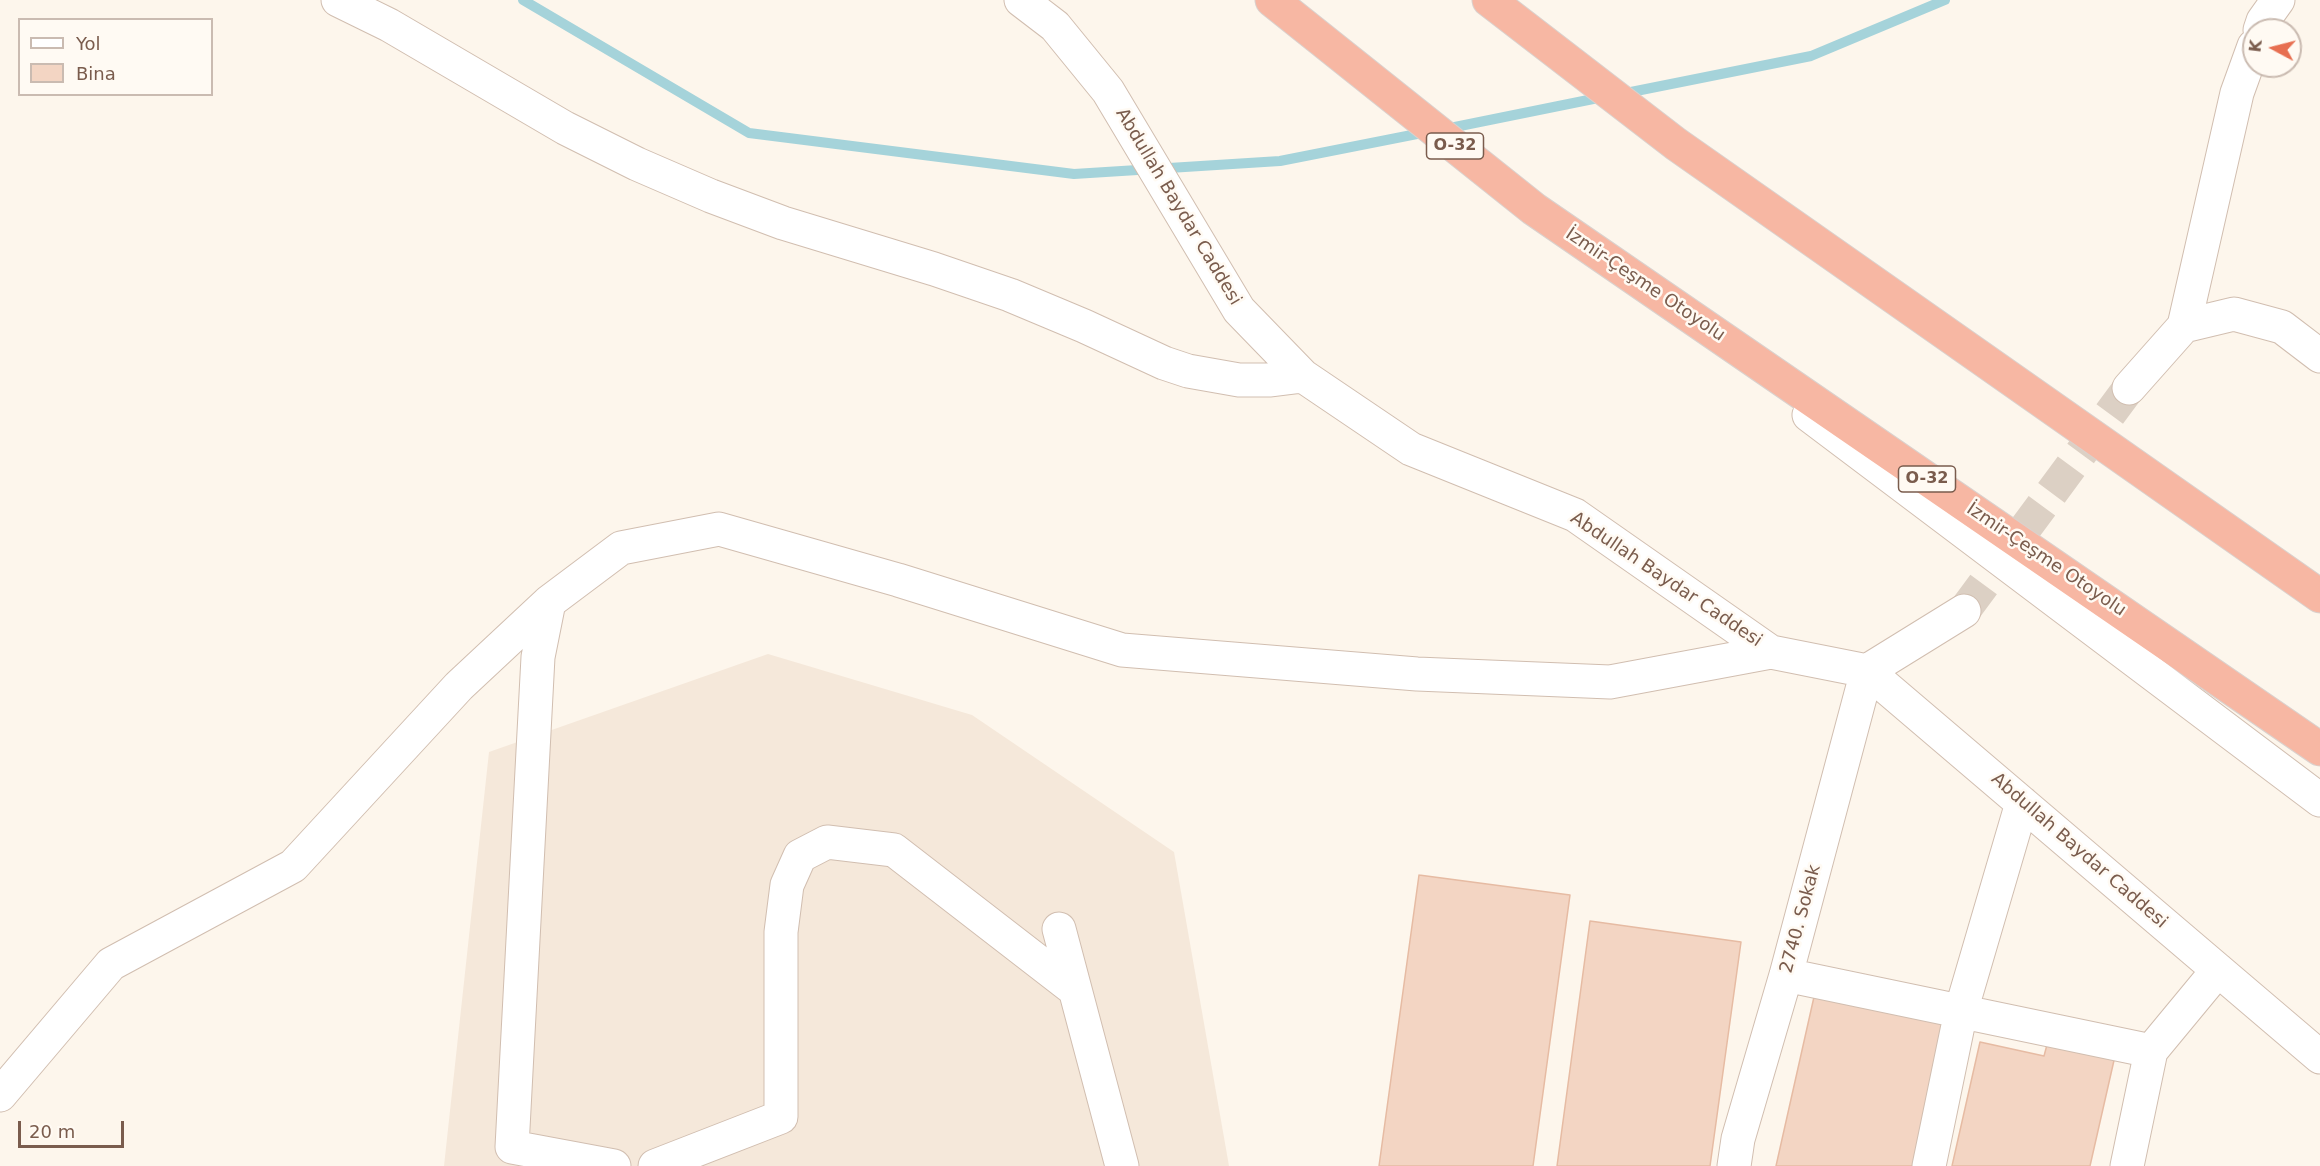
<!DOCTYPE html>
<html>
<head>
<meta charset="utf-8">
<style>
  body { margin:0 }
  #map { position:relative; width:2320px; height:1166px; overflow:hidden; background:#fdf6ec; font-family:"DejaVu Sans",sans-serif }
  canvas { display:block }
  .legend { position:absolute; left:18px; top:18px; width:195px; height:78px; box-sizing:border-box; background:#fffaf3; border:2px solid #cabbb1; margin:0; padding:8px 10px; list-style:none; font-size:18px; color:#7a5c4d }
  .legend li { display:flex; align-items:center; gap:12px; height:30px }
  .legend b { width:30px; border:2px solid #cabbb1 }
  .north { position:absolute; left:2242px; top:18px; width:60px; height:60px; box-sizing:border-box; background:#fffaf3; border:2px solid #cabbb1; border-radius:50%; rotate:277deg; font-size:16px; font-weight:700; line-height:24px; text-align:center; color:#7a5c4d }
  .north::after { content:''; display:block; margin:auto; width:21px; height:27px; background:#e76f51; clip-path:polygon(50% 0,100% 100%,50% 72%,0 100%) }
  .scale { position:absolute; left:18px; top:1121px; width:106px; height:27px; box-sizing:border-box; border:3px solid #7a5c4d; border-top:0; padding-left:8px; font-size:18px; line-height:21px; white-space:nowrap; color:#7a5c4d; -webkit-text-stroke:4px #fffaf3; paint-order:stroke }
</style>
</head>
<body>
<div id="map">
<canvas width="2320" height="1166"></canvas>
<ul class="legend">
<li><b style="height:8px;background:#fff"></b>Yol</li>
<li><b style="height:16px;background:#f3d5c3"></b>Bina</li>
</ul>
<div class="north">K</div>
<div class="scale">20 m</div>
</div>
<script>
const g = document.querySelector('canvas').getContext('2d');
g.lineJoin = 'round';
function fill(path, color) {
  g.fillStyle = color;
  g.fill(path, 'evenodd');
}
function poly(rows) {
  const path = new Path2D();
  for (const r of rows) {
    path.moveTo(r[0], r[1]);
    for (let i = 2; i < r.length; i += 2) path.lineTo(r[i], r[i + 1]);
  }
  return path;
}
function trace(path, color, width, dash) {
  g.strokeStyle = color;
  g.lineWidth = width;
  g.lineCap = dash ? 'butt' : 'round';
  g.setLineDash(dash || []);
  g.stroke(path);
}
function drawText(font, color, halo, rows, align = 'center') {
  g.font = font + ' "DejaVu Sans",sans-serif';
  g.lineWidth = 5;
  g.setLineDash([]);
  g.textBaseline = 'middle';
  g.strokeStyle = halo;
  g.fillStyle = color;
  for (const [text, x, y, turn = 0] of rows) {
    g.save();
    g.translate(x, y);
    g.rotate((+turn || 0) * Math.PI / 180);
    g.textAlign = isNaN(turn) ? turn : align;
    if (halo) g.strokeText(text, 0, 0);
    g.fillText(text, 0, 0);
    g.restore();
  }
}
fill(poly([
  [768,654,972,715,1174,852,1229,1166,444,1166,489,752]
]), '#f5e8da');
trace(poly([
  [523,0,749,133,1074,174,1280,161,1427,132],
  [1621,94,1811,56,1945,0],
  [1445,129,1603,97]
]), '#a5d3da', 10);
const building = poly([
  [1419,875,1570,895,1533,1166,1379,1166,1419,875],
  [1590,921,1741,942,1710,1166,1557,1166,1590,921],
  [1816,988,1952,1018,1918,1166,1776,1166,1816,988],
  [2048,1041,2115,1056,2090,1166,1952,1166,1980,1042,2044,1056,2048,1041]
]);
fill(building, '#f3d5c3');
trace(building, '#e6bba3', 1.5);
trace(poly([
  [1964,611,2129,388]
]), '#dcd0c4', 33, [33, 16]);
const minor = poly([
  [338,0,389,25,565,128,637,164,711,196,783,223,934,269,1010,295,1084,326,1164,363,1188,371,1239,380,1271,380,1303,376],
  [1021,0,1055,26,1108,91,1239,310,1303,376,1411,449,1575,515,1771,652,1867,671,2320,1057],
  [2260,30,2263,21,2278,0],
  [2184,326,2237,93,2254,46],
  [2129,388,2184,326,2234,314,2282,327,2320,356],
  [1809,415,2320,800],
  [1059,929,1122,1166],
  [1786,975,2151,1051],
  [0,1095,111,964,293,866,459,686,549,602],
  [614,1166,512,1147,538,657,549,602,621,548,719,529,898,580,1122,650,1417,674,1610,682,1771,652],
  [655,1166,781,1117,781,932,787,885,800,856,827,842,894,850,1075,990],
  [1734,1166,1738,1139,1786,975,1867,671,1964,611],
  [1929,1166,1961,1011,2022,803],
  [2127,1166,2151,1051,2218,970]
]);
const highway = poly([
  [1272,0,1534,209,2320,749],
  [1489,0,1676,144,2320,596]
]);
trace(minor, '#d1beb0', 35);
trace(highway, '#dad1cd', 35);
trace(minor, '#fff', 33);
trace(highway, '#f7b7a3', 33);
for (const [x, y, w] of [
  [1455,146,57],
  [1927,479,57]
]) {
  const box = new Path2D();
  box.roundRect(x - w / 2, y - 13, w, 26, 4.5);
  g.fillStyle = '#fffaf3';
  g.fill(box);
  trace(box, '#7a5c4d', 1.5);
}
drawText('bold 16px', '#7a5c4d', null, [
  ["O-32",1455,146],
  ["O-32",1927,479]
]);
drawText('18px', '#7a5c4d', '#fffaf3', [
  ["Abdullah Baydar Caddesi",1178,207,59],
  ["İzmir-Çeşme Otoyolu",1645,285,34],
  ["İzmir-Çeşme Otoyolu",2046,560,34],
  ["Abdullah Baydar Caddesi",1666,580,34],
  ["Abdullah Baydar Caddesi",2079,851,41],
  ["2740. Sokak",1801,919,-75]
]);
</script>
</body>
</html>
